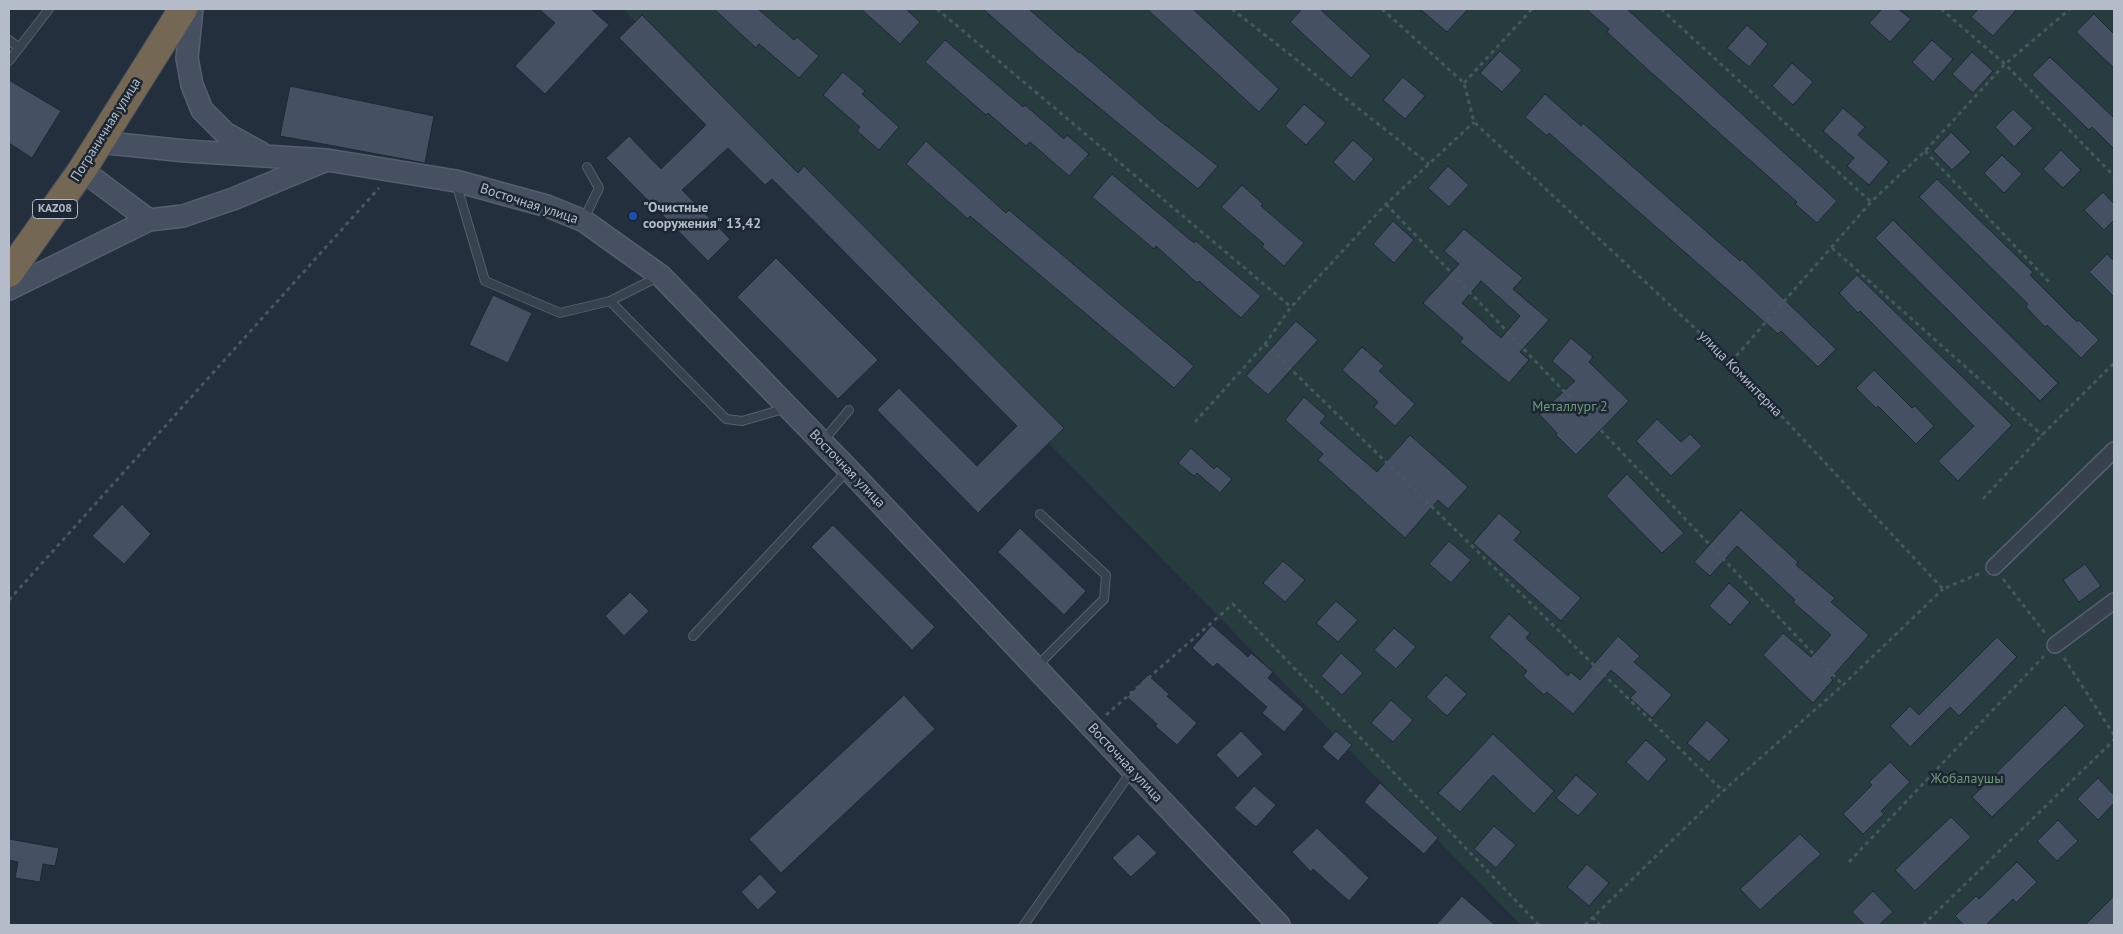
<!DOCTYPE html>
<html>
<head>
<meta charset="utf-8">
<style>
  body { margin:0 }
  #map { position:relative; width:2123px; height:934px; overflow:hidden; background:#242f3e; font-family:"PT Sans",sans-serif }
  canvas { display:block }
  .frame { position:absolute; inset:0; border:10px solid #b4bcc9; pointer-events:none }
</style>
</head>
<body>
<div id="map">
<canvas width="2123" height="934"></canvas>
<div class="frame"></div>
</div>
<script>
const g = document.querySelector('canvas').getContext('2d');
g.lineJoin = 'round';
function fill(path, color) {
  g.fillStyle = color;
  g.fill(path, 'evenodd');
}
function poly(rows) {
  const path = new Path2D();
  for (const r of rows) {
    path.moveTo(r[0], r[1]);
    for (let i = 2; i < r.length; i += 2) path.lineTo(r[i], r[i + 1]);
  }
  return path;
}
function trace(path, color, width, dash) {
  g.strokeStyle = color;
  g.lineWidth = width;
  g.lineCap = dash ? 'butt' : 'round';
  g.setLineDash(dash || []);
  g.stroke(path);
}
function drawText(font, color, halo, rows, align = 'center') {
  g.font = font + ' "PT Sans",sans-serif';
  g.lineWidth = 5;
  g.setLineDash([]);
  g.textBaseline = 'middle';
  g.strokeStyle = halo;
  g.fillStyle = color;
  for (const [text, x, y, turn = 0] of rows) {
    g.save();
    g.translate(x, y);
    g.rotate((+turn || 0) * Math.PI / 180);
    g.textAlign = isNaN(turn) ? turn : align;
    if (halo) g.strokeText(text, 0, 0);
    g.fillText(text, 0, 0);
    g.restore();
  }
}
fill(poly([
  [623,9,2114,9,2114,925,1521,925]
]), '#263c3f');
const building = poly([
  [539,9,591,9,609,25,545,94,515,66,555,23,539,9],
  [714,9,758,9,794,40,797,37,819,56,799,78,759,44,756,48,714,9],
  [861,9,906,9,920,22,900,44,861,9],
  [983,9,1029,9,1079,53,1080,52,1159,120,1218,166,1198,189,1039,58,983,9],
  [1147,9,1193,9,1279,89,1259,112,1147,9],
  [1302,9,1320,9,1371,56,1351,78,1290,22,1302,9],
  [1420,9,1468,9,1447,32,1420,9],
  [1586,9,1627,9,1837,201,1817,223,1795,204,1797,202,1645,67,1607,32,1609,29,1586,9],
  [1882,9,1898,9,1911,19,1890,42,1869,23,1882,9],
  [1978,9,2017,9,1993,36,1971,17,1978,9],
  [2094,14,2114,34,2114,68,2076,32,2094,14],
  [642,15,798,173,804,166,1064,428,978,513,877,410,899,388,977,466,1017,426,772,179,765,185,728,148,682,190,730,239,708,261,606,158,629,136,661,169,706,125,619,38,642,15],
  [1747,25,1768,44,1749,67,1727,48,1747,25],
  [945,40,1023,107,1025,105,1064,139,1067,135,1089,154,1069,176,1030,142,1026,146,988,113,986,115,925,62,945,40],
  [1932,40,1953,59,1933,82,1912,62,1932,40],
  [1500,51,1522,70,1502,92,1480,73,1500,51],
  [1972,52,1993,71,1973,93,1952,74,1972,52],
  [2050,57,2114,118,2114,149,2092,127,2089,130,2032,75,2050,57],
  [1792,63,1813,82,1793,105,1772,86,1792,63],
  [843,72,865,91,862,94,899,127,879,150,857,131,860,127,823,95,843,72],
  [1403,77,1425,96,1405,119,1383,100,1403,77],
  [9,80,61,111,32,158,9,143,9,80],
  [290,86,434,116,425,163,280,136,290,86],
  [1545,94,1581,126,1583,123,1740,261,1742,259,1836,349,1818,367,1781,331,1778,334,1549,133,1547,136,1525,117,1545,94],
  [1304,104,1326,123,1306,145,1285,126,1304,104],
  [1843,108,1865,127,1858,135,1889,162,1869,185,1847,166,1854,158,1823,131,1843,108],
  [2013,109,2033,128,2014,147,1995,127,2013,109],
  [1951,132,1971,152,1952,170,1933,151,1951,132],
  [1353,140,1374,159,1354,182,1333,162,1353,140],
  [926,141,1006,213,1009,210,1194,366,1174,388,970,216,968,219,906,164,926,141],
  [2061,150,2081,170,2063,188,2043,169,2061,150],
  [2002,155,2022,174,2004,193,1984,173,2002,155],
  [1448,166,1469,185,1449,207,1428,188,1448,166],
  [1112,174,1194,243,1196,241,1261,296,1241,318,1199,281,1197,283,1156,246,1154,249,1092,197,1112,174],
  [1937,179,2033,272,2030,275,2077,322,2079,320,2099,340,2081,358,2047,325,2045,327,2026,307,2028,304,1919,197,1937,179],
  [1242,185,1263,204,1261,206,1304,243,1284,266,1262,247,1264,244,1221,207,1242,185],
  [2103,192,2114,204,2114,220,2104,230,2084,210,2103,192],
  [1893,220,2058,383,2040,401,1875,238,1893,220],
  [1393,221,1414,240,1394,263,1373,244,1393,221],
  [1464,229,1523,278,1513,289,1549,320,1520,352,1529,360,1509,383,1460,342,1463,338,1423,303,1459,264,1444,251,1464,229],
  [1481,281,1520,316,1501,338,1462,303,1481,281],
  [2107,254,2114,261,2114,297,2089,272,2107,254],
  [776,258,878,360,838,399,737,297,776,258],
  [1857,275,2012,425,1958,481,1938,461,1974,426,1860,311,1858,313,1839,293,1857,275],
  [493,295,532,313,508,363,469,345,493,295],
  [1296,321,1318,340,1268,395,1246,376,1296,321],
  [1571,338,1593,357,1589,362,1629,401,1576,455,1556,435,1557,433,1539,414,1575,381,1552,361,1571,338],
  [1362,347,1384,366,1379,371,1415,404,1395,426,1374,407,1378,402,1342,370,1362,347],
  [1874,370,1912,408,1915,406,1934,426,1916,444,1878,406,1876,408,1856,388,1874,370],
  [1304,397,1326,416,1320,423,1377,472,1410,435,1468,487,1448,509,1438,500,1405,538,1318,460,1323,454,1285,420,1304,397],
  [1657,419,1681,442,1690,434,1702,446,1671,476,1636,441,1657,419],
  [1191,448,1214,469,1217,466,1232,479,1220,493,1197,473,1194,476,1178,463,1191,448],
  [1627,474,1684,533,1662,553,1606,496,1627,474],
  [122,504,151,534,124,564,92,536,122,504],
  [1741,510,1798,562,1796,565,1835,598,1831,602,1869,635,1831,678,1833,680,1813,703,1763,655,1783,633,1811,657,1831,635,1793,602,1795,600,1737,546,1710,576,1694,562,1741,510],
  [1499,513,1521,532,1514,540,1581,598,1561,621,1473,543,1499,513],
  [833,525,935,627,912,650,811,547,833,525],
  [1020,528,1086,591,1064,615,998,552,1020,528],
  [1449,541,1471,560,1451,583,1429,564,1449,541],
  [1283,561,1305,580,1285,602,1263,583,1283,561],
  [2085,564,2101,586,2079,602,2063,580,2085,564],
  [1729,583,1750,602,1730,625,1709,606,1729,583],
  [630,592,649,611,624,636,605,616,630,592],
  [1336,601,1358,620,1338,642,1316,623,1336,601],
  [1509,614,1530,633,1526,638,1568,676,1571,672,1580,680,1618,636,1640,656,1634,662,1672,695,1652,718,1630,698,1636,692,1611,670,1573,714,1547,692,1544,695,1523,676,1527,671,1489,637,1509,614],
  [1212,625,1248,657,1251,653,1273,672,1268,678,1304,709,1284,732,1262,713,1267,707,1217,663,1213,667,1192,648,1212,625],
  [1394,628,1416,647,1396,669,1374,650,1394,628],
  [1997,637,2017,657,1959,716,1950,707,1910,747,1890,726,1910,706,1919,715,1997,637],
  [1341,653,1363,673,1342,695,1321,676,1341,653],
  [1148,675,1169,694,1167,696,1197,723,1177,745,1155,726,1157,724,1127,697,1148,675],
  [1446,675,1467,694,1447,716,1426,697,1446,675],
  [904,695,935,729,781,873,749,839,904,695],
  [1391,700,1413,720,1393,742,1371,723,1391,700],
  [2065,705,2085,726,1992,817,1972,797,2065,705],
  [1707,720,1729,740,1709,762,1687,743,1707,720],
  [1241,731,1263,754,1238,778,1216,755,1241,731],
  [1336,731,1352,745,1338,761,1322,747,1336,731],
  [1493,734,1554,791,1534,814,1493,775,1460,812,1438,793,1493,734],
  [1646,740,1667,759,1648,782,1626,762,1646,740],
  [1890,762,1910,782,1881,811,1884,814,1863,834,1843,814,1872,785,1869,782,1890,762],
  [1576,775,1598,794,1578,816,1556,798,1576,775],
  [2098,778,2114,795,2114,803,2098,820,2077,799,2098,778],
  [1380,783,1438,838,1424,854,1364,802,1380,783],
  [1254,786,1276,805,1256,827,1234,808,1254,786],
  [1951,817,1971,837,1915,891,1895,870,1951,817],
  [2058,820,2078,841,2057,861,2037,841,2058,820],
  [1494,826,1516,845,1496,868,1474,849,1494,826],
  [1317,828,1369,878,1349,901,1313,869,1311,872,1292,852,1317,828],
  [1138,834,1157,853,1131,877,1112,858,1138,834],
  [1800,834,1821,854,1760,910,1740,889,1800,834],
  [9,839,59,848,55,866,43,864,40,882,15,878,18,862,9,860,9,839],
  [2017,862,2037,882,2016,903,2013,899,1986,925,1964,925,1955,916,1976,896,1979,899,2017,862],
  [1587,864,1609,883,1589,906,1567,887,1587,864],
  [760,874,777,892,758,910,741,892,760,874],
  [1873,891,1893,912,1879,925,1865,925,1852,912,1873,891],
  [1462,896,1495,925,1436,925,1462,896],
  [2114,896,2114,925,2085,925,2114,896]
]);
fill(building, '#455162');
trace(building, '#1f2835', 1);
const lane = poly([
  [9,40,19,48],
  [9,61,49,9],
  [456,183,485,281,560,313,610,301,658,277],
  [584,219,599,188,587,167],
  [610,301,726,419,742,421,787,408],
  [823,441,849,410],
  [693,636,847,471],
  [1037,666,1104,599,1106,575,1040,514],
  [1024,925,1131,772]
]);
const street = poly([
  [1994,567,2114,450],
  [2055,645,2114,601]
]);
const secondary = poly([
  [192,9,187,58,192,85,202,110,225,133,261,153],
  [98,142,186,151,327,160,456,181,547,206,584,221,661,276,849,470,1279,925],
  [82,170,149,220,183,216,233,199,322,162],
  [9,289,149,220]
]);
const highway = poly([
  [9,273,82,170,183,9]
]);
trace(lane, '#565f6c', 10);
trace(street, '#565f6c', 18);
trace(secondary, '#565f6c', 24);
trace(highway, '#434c59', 30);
trace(poly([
  [937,9,1291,307],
  [1232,9,1429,164],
  [1382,9,1464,83,1474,122,1731,362,1943,589,1981,573],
  [1661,9,1871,202],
  [1941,9,2005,64,2114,176],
  [1464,83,1532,9],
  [1925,151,2050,283],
  [1386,204,1843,685],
  [1832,248,2042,435],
  [1265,344,1723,791],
  [1731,362,1871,202,1925,151,2005,64,2070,9],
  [1195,422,1265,344,1291,307,1386,204,1474,122],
  [1983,499,2042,435,2114,363],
  [2003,579,2045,633],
  [9,600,379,188],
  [2064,658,2114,735],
  [1106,715,1233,604,1539,925],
  [1849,862,2044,656],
  [1592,917,1600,925],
  [1585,925,1723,791,1843,685,1943,589],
  [1923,925,2114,740]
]), '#44595c', 3, [4, 4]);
trace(lane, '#38414e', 8);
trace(street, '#38414e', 15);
trace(secondary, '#465061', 21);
trace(highway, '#746855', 28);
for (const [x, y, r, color] of [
  [633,216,5,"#1a4fb4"]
]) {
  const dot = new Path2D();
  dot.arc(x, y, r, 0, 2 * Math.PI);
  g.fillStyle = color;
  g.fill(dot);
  trace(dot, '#1d2633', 2);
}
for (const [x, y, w] of [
  [55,209,45]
]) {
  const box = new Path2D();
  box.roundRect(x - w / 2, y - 9.5, w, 19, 4);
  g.fillStyle = '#1d2633';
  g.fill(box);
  trace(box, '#b4bcc9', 1);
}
drawText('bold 12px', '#b4bcc9', null, [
  ["KAZ08",55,209]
]);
drawText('14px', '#b4bcc9', '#1d2633', [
  ["Пограничная улица",106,130,-58],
  ["Восточная улица",529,204,18],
  ["улица Коминтерна",1740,374,46],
  ["Восточная улица",847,469,46],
  ["Восточная улица",1125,763,47]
]);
drawText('bold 14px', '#b4bcc9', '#1d2633', [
  ["\"Очистные",643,208],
  ["сооружения\" 13,42",643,224]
], 'left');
drawText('14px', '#6b9a76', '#1d2633', [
  ["Металлург 2",1570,407],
  ["Жобалаушы",1967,779]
]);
</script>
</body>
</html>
